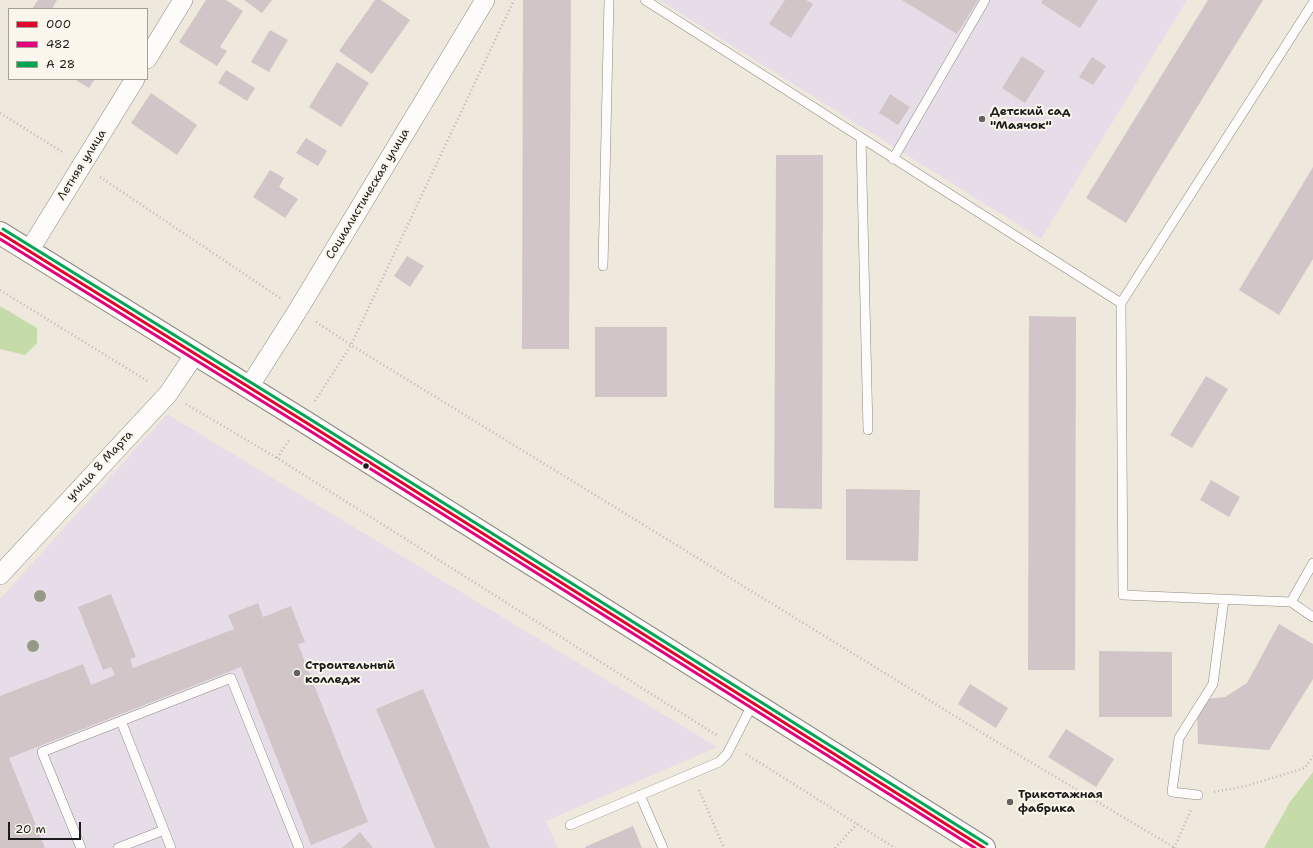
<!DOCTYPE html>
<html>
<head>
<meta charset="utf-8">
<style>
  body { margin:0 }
  #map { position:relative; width:1313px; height:848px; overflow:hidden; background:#efe8dc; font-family:"Shantell Sans",sans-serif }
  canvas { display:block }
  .legend { position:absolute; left:8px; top:8px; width:140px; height:72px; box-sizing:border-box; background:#fbf7ec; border:1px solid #a29f99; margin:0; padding:5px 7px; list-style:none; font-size:12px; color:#1c1c1c }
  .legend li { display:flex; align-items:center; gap:8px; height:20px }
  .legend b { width:20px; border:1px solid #a29f99 }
  .scale { position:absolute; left:8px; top:822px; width:73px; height:18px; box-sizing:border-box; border:2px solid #1c1c1c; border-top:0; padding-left:5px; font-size:12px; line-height:14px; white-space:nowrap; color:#1c1c1c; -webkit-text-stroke:3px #fbf7ec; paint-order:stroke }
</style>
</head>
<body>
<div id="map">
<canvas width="1313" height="848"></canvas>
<ul class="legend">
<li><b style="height:5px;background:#e4002b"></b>000</li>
<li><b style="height:5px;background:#e5007d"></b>482</li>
<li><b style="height:5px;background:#00a651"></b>А 28</li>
</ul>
<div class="scale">20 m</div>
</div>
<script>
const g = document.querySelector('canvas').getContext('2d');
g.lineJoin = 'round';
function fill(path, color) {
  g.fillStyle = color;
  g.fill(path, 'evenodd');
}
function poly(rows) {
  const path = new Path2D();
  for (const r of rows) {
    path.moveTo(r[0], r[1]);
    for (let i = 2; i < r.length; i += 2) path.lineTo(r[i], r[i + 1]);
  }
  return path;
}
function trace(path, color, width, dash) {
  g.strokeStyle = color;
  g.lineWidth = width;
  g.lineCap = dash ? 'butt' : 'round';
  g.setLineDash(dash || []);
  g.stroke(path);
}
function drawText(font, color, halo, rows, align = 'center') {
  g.font = font + ' "Shantell Sans",sans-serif';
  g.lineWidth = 4;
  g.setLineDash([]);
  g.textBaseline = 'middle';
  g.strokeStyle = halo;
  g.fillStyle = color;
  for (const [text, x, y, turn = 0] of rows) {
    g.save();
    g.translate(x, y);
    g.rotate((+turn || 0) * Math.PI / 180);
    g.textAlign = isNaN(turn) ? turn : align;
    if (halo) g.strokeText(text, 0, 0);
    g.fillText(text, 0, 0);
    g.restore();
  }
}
fill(poly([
  [659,0,1187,0,1041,239],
  [167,414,717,747,546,821,558,848,0,848,0,599]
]), '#e7dde9');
fill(poly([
  [0,306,37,328,37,343,25,355,0,349],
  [1313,772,1313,848,1264,848,1290,802]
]), '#c5dba9');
fill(poly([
  [38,0,57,0,52,9,32,9],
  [206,0,226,0,243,11,220,47,227,51,217,66,179,42],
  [244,0,272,0,262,13],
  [375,0,381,0,410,20,372,74,339,51],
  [523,0,571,0,569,349,522,349],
  [785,0,806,0,813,4,791,38,769,24],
  [902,0,978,0,957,34],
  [1043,0,1098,0,1080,28,1041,3],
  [1208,0,1263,0,1126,223,1086,198],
  [270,30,288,40,269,72,251,62],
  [1022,56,1045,71,1025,103,1002,88],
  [1092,57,1106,66,1093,85,1079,77],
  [337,62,369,83,341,127,309,107],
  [226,70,255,88,247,101,218,83],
  [74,79,95,79,89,88],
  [151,93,197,125,177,155,131,123],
  [890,94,910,107,898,125,879,113],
  [306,138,327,151,318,166,296,153],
  [776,155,823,155,822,509,774,508],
  [1313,167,1313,259,1279,315,1239,290],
  [270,170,284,178,279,187,298,199,285,218,253,197],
  [407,256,424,266,410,287,394,276],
  [1029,316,1076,317,1075,670,1028,670],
  [595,327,667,327,667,397,595,397],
  [1206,376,1228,389,1192,448,1170,435],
  [1211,480,1240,497,1229,517,1200,500],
  [846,489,920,490,918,561,846,560],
  [111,594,136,657,130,659,133,668,234,629,228,615,258,603,263,617,291,606,305,642,298,644,368,822,311,845,241,667,9,758,45,848,0,848,0,696,83,664,91,685,115,675,111,667,103,670,78,607],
  [1279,624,1313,644,1313,679,1269,750,1198,744,1197,700,1225,697,1247,683],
  [1099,651,1172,652,1172,717,1099,717],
  [970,684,1008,708,996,728,958,704],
  [423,689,490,848,435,848,376,709],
  [1066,729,1114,759,1096,787,1048,757],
  [633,826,642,848,585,848,585,847],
  [360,832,373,848,342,848]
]), '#d1c5c8');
const lane = poly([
  [645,0,1121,303,1313,3],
  [861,138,868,430],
  [893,159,985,0],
  [603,266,609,0],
  [1121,303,1123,595,1291,602,1313,563],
  [1291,602,1313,617],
  [640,795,663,848],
  [1198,795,1172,792,1179,738,1213,684,1224,599],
  [570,825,719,762,727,754,753,703],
  [81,848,42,752,121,721],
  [118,848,164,830],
  [171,848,121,721,231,678,299,848]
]);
const street = poly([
  [147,59,183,0],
  [29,251,135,79],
  [249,387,298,310,485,0],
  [0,575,168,394,195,354]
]);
const secondary = poly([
  [0,233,302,420,984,848]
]);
trace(lane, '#8c8983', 10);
trace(street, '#8c8983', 20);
trace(secondary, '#8c8983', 24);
trace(poly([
  [0,113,64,153],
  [100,177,280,298],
  [0,290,149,382],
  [316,322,351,345,997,742,1175,848],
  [315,401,351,345,514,0],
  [186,404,277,458,718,736],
  [277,458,290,439],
  [746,754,895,848],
  [699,790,724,848],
  [1214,792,1246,786,1305,768,1313,756],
  [835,848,857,824],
  [1174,848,1191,810]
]), '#b9b8b7', 2.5, [1, 3]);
trace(lane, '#fdfcfa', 9);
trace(street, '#fdfcfa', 19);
trace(secondary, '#fdfcfa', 22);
trace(poly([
  [0,233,302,420,984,848]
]), '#e4002b', 3);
trace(poly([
  [0,239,299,424,975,848]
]), '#e5007d', 3);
trace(poly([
  [3,229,305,416,987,844]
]), '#00a651', 3);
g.fillStyle = '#959a86';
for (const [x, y] of [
  [40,596],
  [33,646]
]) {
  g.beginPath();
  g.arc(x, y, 6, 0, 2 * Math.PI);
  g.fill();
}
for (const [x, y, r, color] of [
  [982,119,4,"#66635f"],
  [366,466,3.5,"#1c1c1c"],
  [297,673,4,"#66635f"],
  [1010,802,4,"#66635f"]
]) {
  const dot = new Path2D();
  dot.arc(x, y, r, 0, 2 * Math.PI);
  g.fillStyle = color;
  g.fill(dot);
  trace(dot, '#fbf7ec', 1.5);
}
drawText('bold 12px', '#1c1c1c', '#fbf7ec', [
  ["Детский сад",990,112],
  ["\"Маячок\"",990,126],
  ["Строительный",305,666],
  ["колледж",305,680],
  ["Трикотажная",1018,795],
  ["фабрика",1018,809]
], 'left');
drawText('12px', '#1c1c1c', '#fbf7ec', [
  ["Летняя улица",82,165,-58],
  ["Социалистическая улица",368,194,-59],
  ["улица 8 Марта",100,466,-47]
]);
</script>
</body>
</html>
